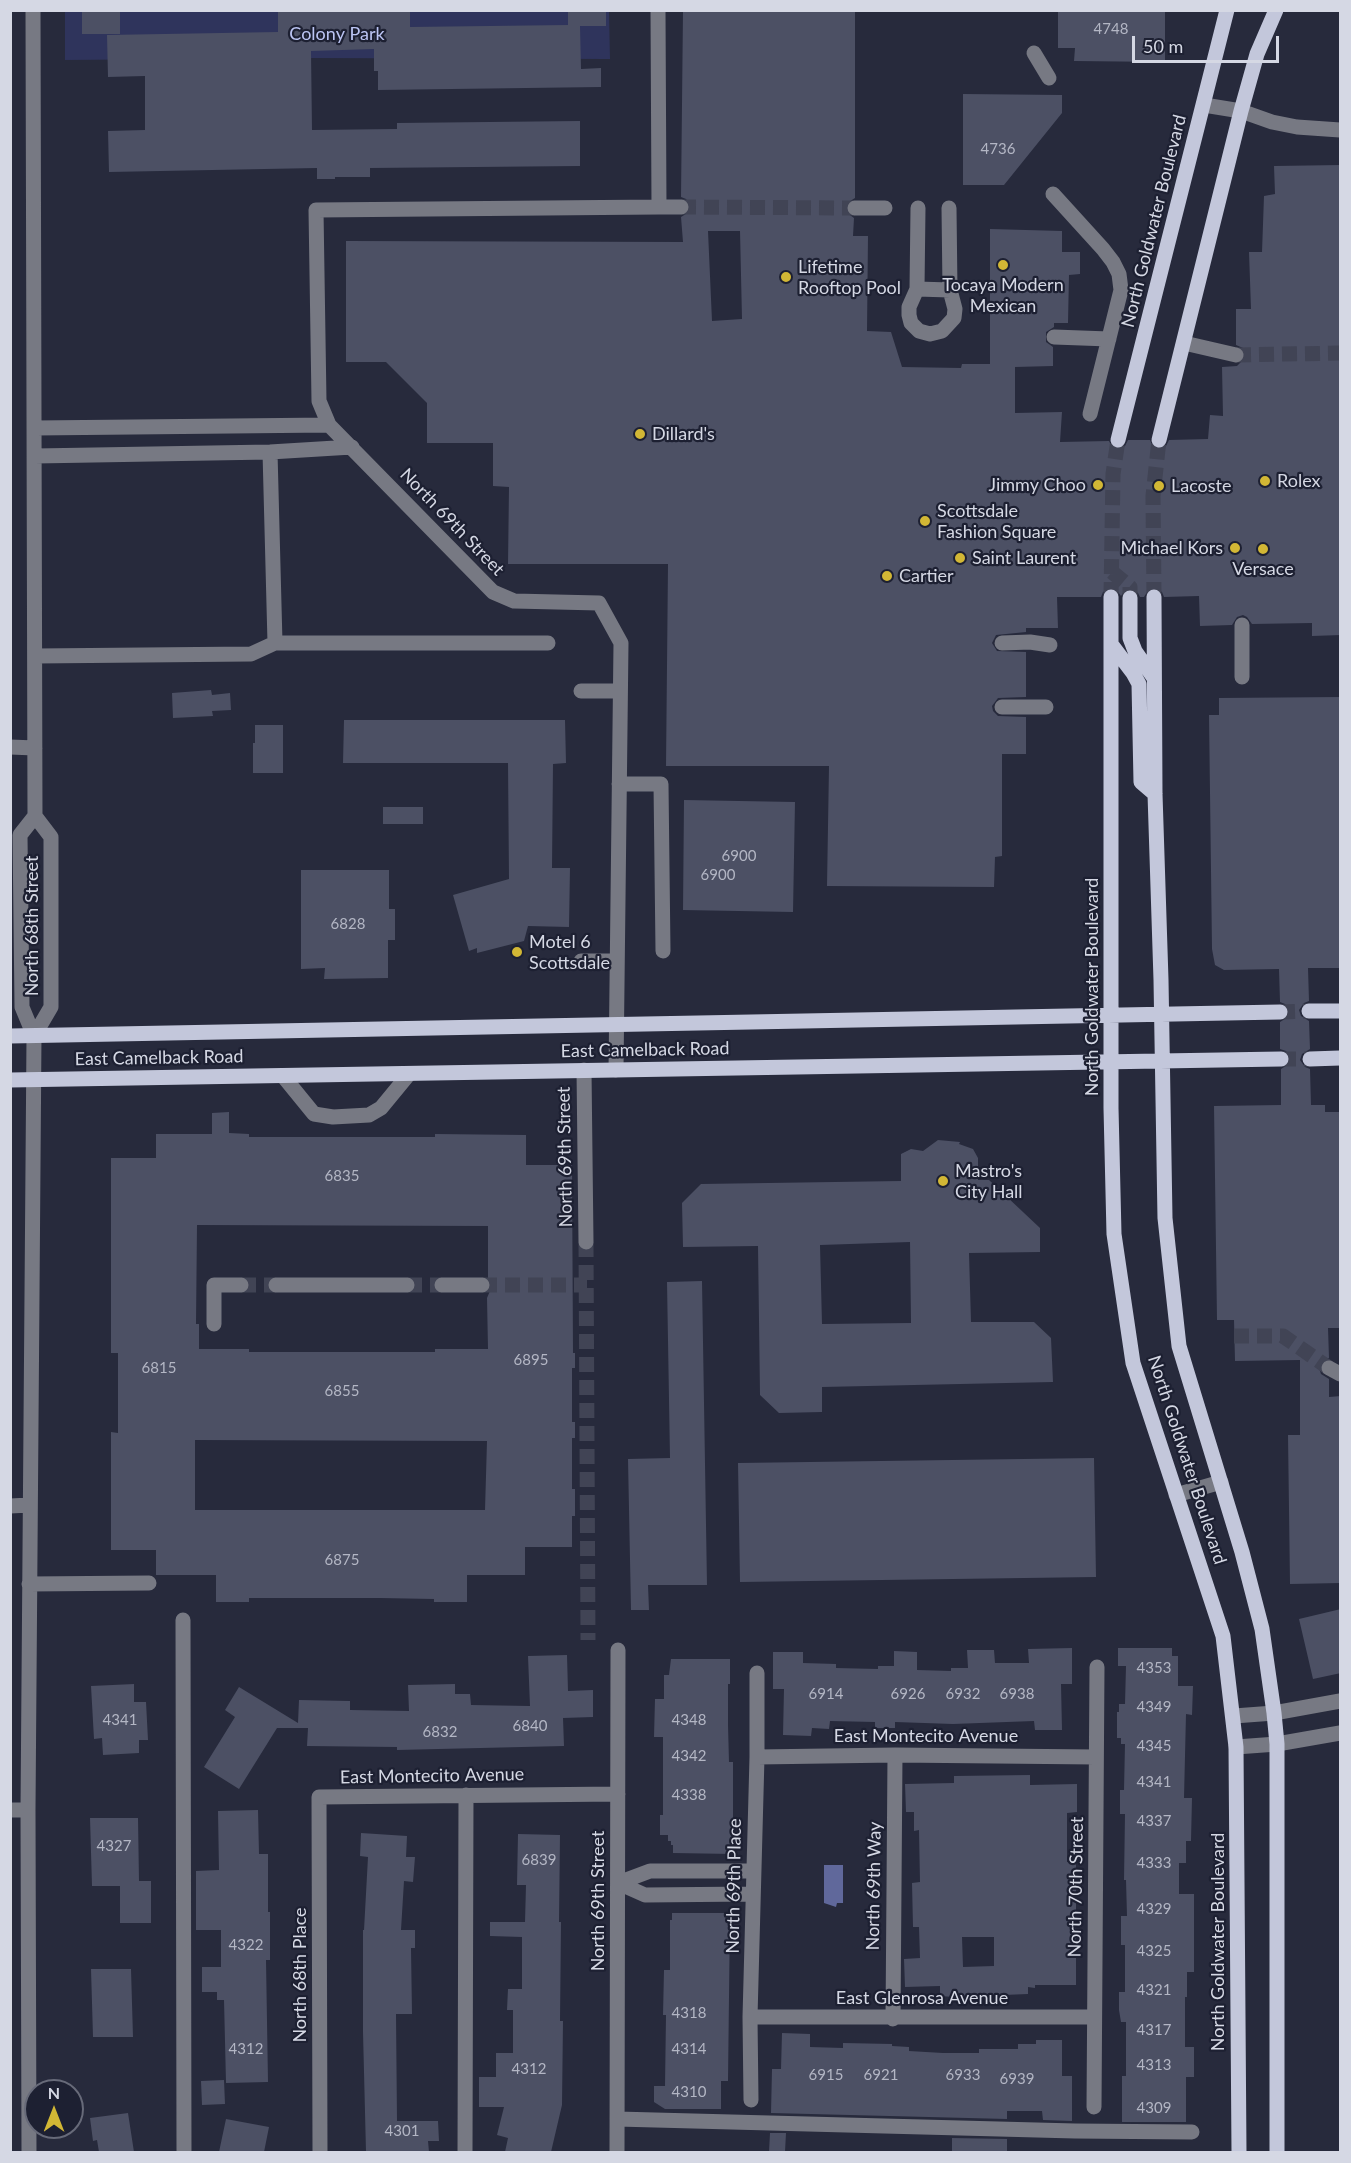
<!DOCTYPE html>
<html>
<head>
<meta charset="utf-8">
<style>
  body { margin:0 }
  #map { position:relative; width:1351px; height:2163px; overflow:hidden; background:#272a3c; font-family:Lato,sans-serif }
  canvas { display:block }
  .frame { position:absolute; inset:0; border:12px solid #d5d8e4; pointer-events:none }
  .north { position:absolute; left:24px; top:2079px; width:60px; height:60px; box-sizing:border-box; background:#1d2032; border:2px solid #676a79; border-radius:50%; rotate:0deg; font-size:16px; font-weight:700; line-height:24px; text-align:center; color:#d5d8e4 }
  .north::after { content:''; display:block; margin:auto; width:21px; height:27px; background:#d2b735; clip-path:polygon(50% 0,100% 100%,50% 72%,0 100%) }
  .scale { position:absolute; left:1132px; top:36px; width:147px; height:27px; box-sizing:border-box; border:3px solid #d5d8e4; border-top:0; padding-left:8px; font-size:18px; line-height:21px; white-space:nowrap; color:#d5d8e4; -webkit-text-stroke:4px #1d2032; paint-order:stroke }
</style>
</head>
<body>
<div id="map">
<canvas width="1351" height="2163"></canvas>
<div class="frame"></div>
<div class="north">N</div>
<div class="scale">50 m</div>
</div>
<script>
const g = document.querySelector('canvas').getContext('2d');
g.lineJoin = 'round';
function fill(path, color) {
  g.fillStyle = color;
  g.fill(path, 'evenodd');
}
function poly(rows) {
  const path = new Path2D();
  for (const r of rows) {
    path.moveTo(r[0], r[1]);
    for (let i = 2; i < r.length; i += 2) path.lineTo(r[i], r[i + 1]);
  }
  return path;
}
function trace(path, color, width, dash) {
  g.strokeStyle = color;
  g.lineWidth = width;
  g.lineCap = dash ? 'butt' : 'round';
  g.setLineDash(dash || []);
  g.stroke(path);
}
function drawText(font, color, halo, rows, align = 'center') {
  g.font = font + ' Lato,sans-serif';
  g.lineWidth = 4.5;
  g.setLineDash([]);
  g.textBaseline = 'middle';
  g.strokeStyle = halo;
  g.fillStyle = color;
  for (const [text, x, y, turn = 0] of rows) {
    g.save();
    g.translate(x, y);
    g.rotate((+turn || 0) * Math.PI / 180);
    g.textAlign = isNaN(turn) ? turn : align;
    if (halo) g.strokeText(text, 0, 0);
    g.fillText(text, 0, 0);
    g.restore();
  }
}
fill(poly([
  [65,11,609,11,610,59,304,58,65,60]
]), '#2f345c');
fill(poly([
  [824,1865,843,1865,843,1903,837,1903,836,1907,824,1903]
]), '#60689b');
fill(poly([
  [82,10,120,10,120,34,82,34],
  [278,10,410,10,410,27,568,25,568,10,606,10,606,26,580,26,581,69,601,68,601,87,378,90,378,71,374,71,374,49,311,51,312,130,397,129,397,123,580,121,580,166,370,168,370,177,335,177,335,179,317,179,317,168,109,172,108,131,145,130,145,76,108,77,107,35,278,32],
  [683,10,855,10,855,198,847,203,845,209,847,213,854,218,853,236,868,236,867,331,891,332,902,367,961,368,962,364,990,364,990,229,1062,231,1062,252,1080,252,1080,274,1069,275,1068,323,1054,323,1054,327,1046,332,1046,342,1053,347,1053,366,1015,367,1015,413,1062,412,1060,442,1109,441,1112,447,1120,449,1125,446,1128,440,1150,440,1153,447,1161,449,1166,446,1169,440,1208,439,1210,415,1223,416,1222,367,1237,366,1245,358,1243,348,1236,345,1236,309,1251,309,1249,252,1262,252,1264,196,1275,194,1274,166,1341,165,1341,635,1312,636,1312,623,1252,624,1247,617,1243,615,1237,617,1232,625,1200,626,1199,596,1164,597,1162,592,1155,587,1149,589,1144,597,1140,597,1138,593,1131,588,1125,590,1121,596,1116,589,1110,587,1103,592,1101,597,1057,597,1058,628,1026,628,1026,632,996,635,992,643,997,651,1026,652,1026,697,998,698,992,706,993,711,998,716,1026,717,1026,754,1002,754,1002,856,995,857,994,887,827,886,829,766,666,766,668,564,508,564,509,487,493,486,493,443,427,443,427,403,386,362,346,362,346,241,683,242,681,217,689,212,691,206,686,199,681,197],
  [708,231,740,231,742,319,712,321],
  [1058,10,1165,10,1165,62,1074,61,1075,48,1058,48],
  [963,94,1062,95,1062,113,1004,185,963,185],
  [211,690,212,695,230,693,231,710,212,711,213,716,173,718,172,693],
  [1341,697,1341,968,1308,968,1309,1001,1304,1003,1299,1010,1301,1016,1309,1021,1310,1049,1302,1054,1300,1060,1305,1067,1310,1069,1311,1105,1325,1105,1325,1112,1341,1112,1341,1328,1328,1328,1329,1358,1323,1360,1319,1368,1321,1374,1329,1379,1329,1397,1341,1396,1341,1583,1290,1584,1288,1435,1300,1435,1300,1360,1235,1361,1234,1320,1217,1320,1214,1106,1281,1105,1281,1069,1289,1064,1291,1058,1286,1051,1280,1049,1280,1022,1288,1017,1290,1011,1285,1004,1280,1002,1279,969,1224,970,1215,965,1212,949,1209,715,1219,715,1219,698],
  [344,720,565,720,566,763,553,764,552,868,570,868,569,927,528,926,524,941,477,953,477,948,469,951,453,895,509,879,508,763,343,763],
  [255,725,283,725,283,773,253,773,253,743,255,743],
  [684,800,795,802,793,912,683,910],
  [383,807,423,807,423,824,383,824],
  [301,870,389,870,389,909,395,909,395,940,388,940,388,978,324,979,325,968,301,969],
  [229,1112,229,1133,249,1134,249,1137,435,1137,435,1134,526,1135,526,1165,572,1165,573,1353,575,1353,575,1368,572,1368,572,1422,575,1422,575,1438,572,1438,572,1489,575,1489,575,1516,572,1516,572,1547,525,1547,525,1575,467,1575,467,1602,434,1602,434,1599,380,1598,249,1598,249,1602,216,1602,216,1575,156,1575,156,1550,111,1550,111,1432,118,1433,118,1353,111,1353,111,1158,156,1158,156,1134,212,1134,212,1113],
  [197,1225,488,1226,488,1278,492,1286,487,1298,488,1349,435,1349,435,1352,249,1352,249,1349,199,1349,199,1324,196,1324],
  [195,1440,487,1441,485,1510,195,1510],
  [938,1140,960,1142,959,1144,973,1149,978,1158,978,1180,989,1180,1040,1228,1040,1252,969,1253,971,1322,1034,1322,1051,1338,1053,1382,822,1387,822,1412,779,1413,760,1395,758,1246,683,1247,682,1203,701,1184,901,1181,901,1154,911,1149,923,1151],
  [910,1242,911,1323,822,1324,820,1245],
  [702,1281,707,1585,648,1585,649,1610,631,1610,628,1459,670,1458,667,1282],
  [1094,1458,1096,1577,740,1582,738,1463],
  [1341,1609,1341,1673,1313,1679,1299,1619],
  [1072,1648,1072,1684,1061,1684,1062,1730,1035,1730,1034,1721,953,1724,895,1722,895,1728,875,1728,875,1722,830,1721,829,1729,812,1728,811,1736,783,1735,784,1689,773,1689,773,1652,803,1652,803,1663,836,1664,836,1668,878,1669,878,1666,894,1666,894,1651,917,1652,917,1670,951,1671,951,1668,968,1668,967,1650,994,1650,995,1663,1029,1663,1028,1649],
  [1118,1648,1172,1648,1172,1656,1178,1656,1178,1686,1193,1686,1192,1715,1186,1714,1184,1798,1192,1798,1191,1841,1186,1841,1186,1863,1179,1863,1179,1894,1194,1894,1194,1972,1187,1972,1187,1997,1185,1997,1185,2047,1194,2047,1194,2077,1186,2077,1186,2122,1122,2122,1122,2076,1126,2076,1126,2022,1121,2022,1119,2010,1119,1992,1125,1992,1125,1945,1121,1945,1121,1916,1127,1916,1126,1880,1124,1880,1125,1814,1120,1814,1120,1790,1124,1790,1125,1744,1121,1744,1121,1738,1117,1738,1117,1712,1119,1712,1119,1704,1125,1704,1126,1666,1118,1666],
  [567,1655,568,1691,593,1690,593,1717,563,1718,564,1746,397,1750,397,1747,307,1746,308,1728,277,1728,239,1789,204,1767,235,1717,225,1710,239,1687,298,1723,299,1700,350,1701,350,1710,409,1711,408,1685,455,1684,455,1694,470,1694,471,1705,530,1706,528,1656],
  [671,1659,730,1659,730,1684,728,1684,728,1725,729,1762,733,1762,733,1854,673,1853,673,1845,671,1845,671,1841,668,1841,668,1835,660,1835,660,1815,663,1815,663,1737,654,1737,655,1699,664,1699,664,1675,669,1675],
  [134,1684,134,1702,146,1702,148,1740,139,1740,139,1753,103,1755,102,1738,94,1739,91,1686],
  [1030,1775,1030,1785,1077,1784,1077,1812,1067,1813,1067,1862,1076,1862,1076,1985,1035,1985,1035,1988,1028,1987,1028,1994,954,1997,940,1996,940,1986,905,1987,904,1959,920,1958,919,1927,913,1927,912,1883,920,1882,919,1830,914,1831,914,1812,906,1812,905,1784,954,1783,954,1776],
  [962,1937,994,1937,994,1966,963,1967],
  [258,1810,259,1854,268,1854,268,1912,270,1912,270,1960,266,1960,268,2082,226,2083,224,2000,217,2000,217,1992,202,1992,202,1967,221,1967,221,1930,196,1930,196,1871,219,1870,218,1811],
  [90,1818,138,1818,139,1881,151,1881,151,1923,120,1923,120,1886,92,1886],
  [361,1833,407,1836,406,1857,415,1857,413,1882,404,1881,401,1930,415,1930,415,1948,411,1948,412,2014,396,2014,397,2121,438,2121,439,2141,428,2141,429,2152,366,2152,363,2032,363,1930,364,1930,368,1857,360,1856],
  [518,1834,560,1835,559,1922,561,1922,560,2021,563,2021,562,2105,551,2152,505,2152,508,2138,497,2135,504,2107,479,2107,479,2077,496,2077,496,2053,513,2053,513,2010,507,2010,508,1989,522,1989,522,1937,490,1936,490,1922,525,1922,526,1885,517,1885],
  [672,1913,730,1913,728,2081,721,2081,721,2109,665,2109,654,2102,654,2086,665,2086,666,2015,663,2015,664,1970,670,1970,670,1920,672,1920],
  [91,1969,131,1969,133,2037,93,2037],
  [782,2033,810,2034,810,2047,843,2048,843,2043,892,2044,892,2046,909,2047,909,2051,943,2053,979,2053,979,2049,1018,2049,1018,2044,1036,2044,1036,2040,1062,2040,1062,2076,1072,2076,1072,2121,1043,2120,1042,2111,1007,2111,1007,2119,771,2113,772,2069,781,2069],
  [224,2080,225,2104,202,2105,201,2081],
  [128,2113,134,2152,99,2152,97,2140,93,2141,90,2118],
  [226,2119,269,2127,264,2152,219,2152],
  [770,2133,786,2133,785,2152,769,2152],
  [952,2138,1007,2139,1007,2152,952,2152]
]), '#4c5064');
trace(poly([
  [681,207,855,208],
  [1236,355,1340,353],
  [586,1242,588,1640],
  [241,1285,276,1285],
  [407,1285,442,1285],
  [482,1285,587,1285],
  [1234,1336,1283,1336,1329,1368]
]), '#414455', 15, [15, 8]);
trace(poly([
  [1112,572,1130,587,1130,598],
  [1111,597,1113,474,1118,440],
  [1154,597,1153,496,1159,440],
  [1280,1012,1309,1011],
  [1281,1059,1310,1059]
]), '#414455', 15, [15, 8]);
trace(poly([
  [33,10,35,816,51,837,51,1007,34,1036],
  [1034,53,1049,78],
  [1204,105,1241,111,1272,122,1297,127,1340,130],
  [1053,194,1103,249,1113,262,1119,274,1121,290,1090,414],
  [659,207,681,207],
  [855,208,885,208],
  [918,208,917,289,909,307,909,315,911,323,919,331,930,334,942,331,954,318,955,309,950,290,949,208],
  [917,289,950,290],
  [1054,337,1109,339],
  [1184,343,1236,355],
  [35,428,329,425],
  [35,456,270,452,352,447],
  [1242,625,1242,677],
  [275,643,548,643],
  [1002,643,1030,642,1050,645],
  [36,656,251,654,275,643,270,452],
  [581,691,620,691],
  [1002,707,1046,707],
  [10,747,35,748],
  [619,784,661,784,663,951],
  [581,961,616,961],
  [584,1070,586,1242],
  [616,1070,621,643,599,603,514,601,493,592,329,425,319,401,316,210,659,207,658,10],
  [283,1076,314,1114,333,1117,369,1115,381,1108,409,1074],
  [276,1285,407,1285],
  [442,1285,482,1285],
  [214,1324,214,1285,241,1285],
  [1329,1368,1340,1374],
  [1176,1495,1221,1482],
  [10,1506,30,1505],
  [29,1584,149,1583],
  [183,1620,184,2152],
  [1234,1716,1274,1713,1340,1701],
  [1236,1747,1277,1744,1340,1733],
  [757,1757,895,1755,1096,1757],
  [10,1810,28,1810],
  [618,1883,645,1895,753,1894],
  [618,1883,650,1871,753,1871],
  [750,2017,1094,2017],
  [893,2019,895,1755],
  [751,2100,750,2017,757,1757,757,1673],
  [1094,2107,1097,1667],
  [617,2119,1075,2131,1192,2132],
  [29,2152,28,1810,34,1036,22,1007,20,835,35,816],
  [320,2152,319,1797,618,1794],
  [465,2152,466,1795],
  [617,2152,618,1650]
]), '#777983', 15);
trace(poly([
  [1118,440,1227,10],
  [1159,440,1241,111,1257,54,1276,10],
  [1111,597,1111,1108,1114,1234,1133,1363,1223,1636,1236,1747,1239,2152],
  [1154,597,1155,794,1161,980,1165,1218,1179,1346,1242,1552,1262,1629,1274,1713,1277,1744,1277,2152],
  [1130,598,1130,638,1135,651,1154,678],
  [1111,644,1133,673,1139,684,1141,782,1155,794],
  [1309,1011,1340,1011],
  [10,1036,1280,1012],
  [1310,1059,1340,1058],
  [10,1080,1281,1059]
]), '#c3c7db', 15);
for (const [x, y, r, color] of [
  [1003,265,6,"#d2b735"],
  [786,277,6,"#d2b735"],
  [640,434,6,"#d2b735"],
  [1265,481,6,"#d2b735"],
  [1098,485,6,"#d2b735"],
  [1159,486,6,"#d2b735"],
  [925,521,6,"#d2b735"],
  [1235,548,6,"#d2b735"],
  [1263,549,6,"#d2b735"],
  [960,558,6,"#d2b735"],
  [887,576,6,"#d2b735"],
  [517,952,6,"#d2b735"],
  [943,1181,6,"#d2b735"]
]) {
  const dot = new Path2D();
  dot.arc(x, y, r, 0, 2 * Math.PI);
  g.fillStyle = color;
  g.fill(dot);
  trace(dot, '#1d2032', 2);
}
drawText('15px', '#b3b6c4', null, [
  ["4748",1111,29],
  ["4736",998,149],
  ["6900",739,856],
  ["6900",718,875],
  ["6828",348,924],
  ["6835",342,1176],
  ["6895",531,1360],
  ["6815",159,1368],
  ["6855",342,1391],
  ["6875",342,1560],
  ["4353",1154,1668],
  ["6914",826,1694],
  ["6926",908,1694],
  ["6932",963,1694],
  ["6938",1017,1694],
  ["4349",1154,1707],
  ["4341",120,1720],
  ["4348",689,1720],
  ["6840",530,1726],
  ["6832",440,1732],
  ["4345",1154,1746],
  ["4342",689,1756],
  ["4341",1154,1782],
  ["4338",689,1795],
  ["4337",1154,1821],
  ["4327",114,1846],
  ["6839",539,1860],
  ["4333",1154,1863],
  ["4329",1154,1909],
  ["4322",246,1945],
  ["4325",1154,1951],
  ["4321",1154,1990],
  ["4318",689,2013],
  ["4317",1154,2030],
  ["4312",246,2049],
  ["4314",689,2049],
  ["4313",1154,2065],
  ["4312",529,2069],
  ["6915",826,2075],
  ["6921",881,2075],
  ["6933",963,2075],
  ["6939",1017,2079],
  ["4310",689,2092],
  ["4309",1154,2108],
  ["4301",402,2131]
]);
drawText('18px', '#bbc4f3', '#1d2032', [
  ["Colony Park",337,34]
]);
drawText('18px', '#d5d8e4', '#1d2032', [
  ["North Goldwater Boulevard",1154,221,-76],
  ["North 69th Street",452,522,46],
  ["North 68th Street",32,926,-90],
  ["North Goldwater Boulevard",1092,987,-90],
  ["East Camelback Road",645,1050,-1],
  ["East Camelback Road",159,1058,-1],
  ["North 69th Street",565,1157,-91],
  ["North Goldwater Boulevard",1187,1460,72],
  ["East Montecito Avenue",926,1736],
  ["East Montecito Avenue",432,1776,-1],
  ["North 69th Place",734,1886,-89],
  ["North 69th Way",874,1886,-89],
  ["North 70th Street",1076,1887,-89],
  ["North 69th Street",598,1901,-90],
  ["North Goldwater Boulevard",1218,1942,-90],
  ["North 68th Place",300,1975,-90],
  ["East Glenrosa Avenue",922,1998]
]);
drawText('18px', '#d5d8e4', '#1d2032', [
  ["Lifetime",798,267],
  ["Rooftop Pool",798,288],
  ["Tocaya Modern",1003,285,"center"],
  ["Mexican",1003,306,"center"],
  ["Dillard's",652,434],
  ["Rolex",1277,481],
  ["Jimmy Choo",1086,485,"right"],
  ["Lacoste",1171,486],
  ["Scottsdale",937,511],
  ["Fashion Square",937,532],
  ["Michael Kors",1223,548,"right"],
  ["Saint Laurent",972,558],
  ["Versace",1263,569,"center"],
  ["Cartier",899,576],
  ["Motel 6",529,942],
  ["Scottsdale",529,963],
  ["Mastro's",955,1171],
  ["City Hall",955,1192]
], 'left');
</script>
</body>
</html>
